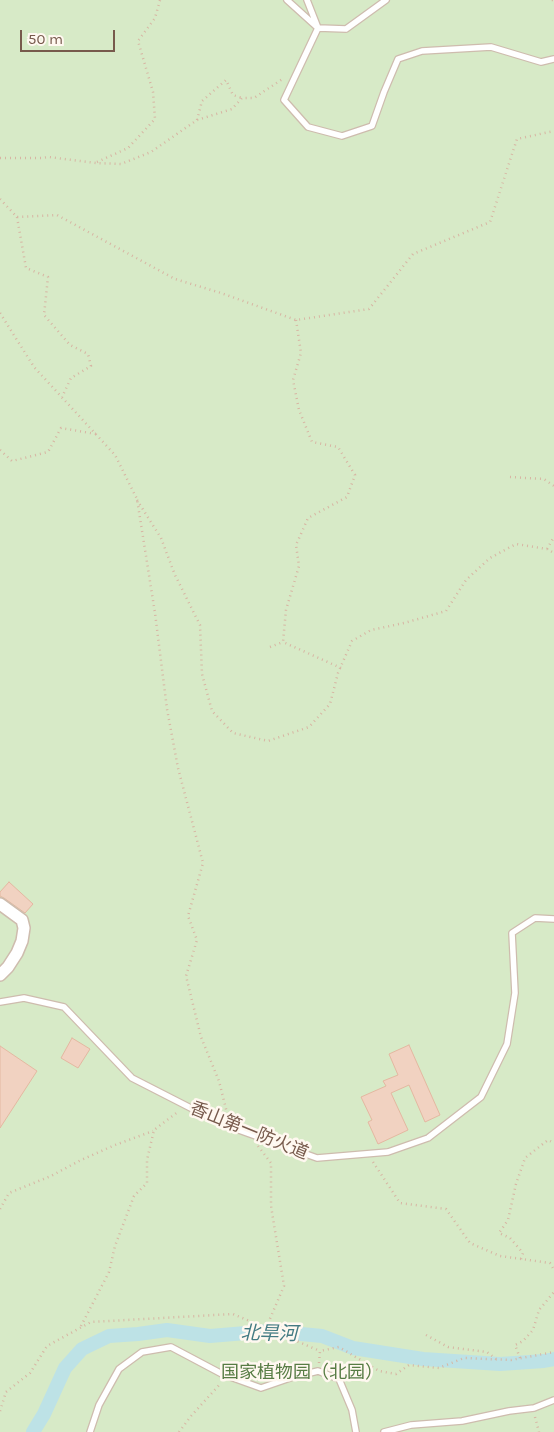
<!DOCTYPE html>
<html>
<head>
<meta charset="utf-8">
<style>
  body { margin:0 }
  #map { position:relative; width:554px; height:1432px; overflow:hidden; background:#fcf4e9; font-family:Karla,sans-serif }
  canvas { display:block }
  .scale { position:absolute; left:20px; top:30px; width:95px; height:22px; box-sizing:border-box; border:2px solid #775a4c; border-top:0; padding-left:6px; font-size:15px; line-height:18px; white-space:nowrap; color:#775a4c; -webkit-text-stroke:4px #fff8f0; paint-order:stroke }
</style>
</head>
<body>
<div id="map">
<canvas width="554" height="1432"></canvas>
<div class="scale">50 m</div>
</div>
<script>
const g = document.querySelector('canvas').getContext('2d');
g.lineJoin = 'round';
function fill(path, color) {
  g.fillStyle = color;
  g.fill(path, 'evenodd');
}
function poly(rows) {
  const path = new Path2D();
  for (const r of rows) {
    path.moveTo(r[0], r[1]);
    for (let i = 2; i < r.length; i += 2) path.lineTo(r[i], r[i + 1]);
  }
  return path;
}
function trace(path, color, width, dash) {
  g.strokeStyle = color;
  g.lineWidth = width;
  g.lineCap = dash ? 'butt' : 'round';
  g.setLineDash(dash || []);
  g.stroke(path);
}
function drawText(font, color, halo, rows, align = 'center') {
  g.font = font + ' Karla,"Noto Sans SC",sans-serif';
  g.lineWidth = 5;
  g.setLineDash([]);
  g.textBaseline = 'middle';
  g.strokeStyle = halo;
  g.fillStyle = color;
  for (const [text, x, y, turn = 0] of rows) {
    g.save();
    g.translate(x, y);
    g.rotate((+turn || 0) * Math.PI / 180);
    g.textAlign = isNaN(turn) ? turn : align;
    if (halo) g.strokeText(text, 0, 0);
    g.fillText(text, 0, 0);
    g.restore();
  }
}
fill(poly([
  [0,0,554,0,554,1432,0,1432]
]), '#d7eac7');
trace(poly([
  [33,1432,44,1414,65,1368,82,1349,109,1336,138,1334,167,1330,210,1336,270,1331,322,1336,353,1348,423,1359,500,1364,544,1361,554,1359]
]), '#bde2e6', 14);
const building = poly([
  [9,882,33,904,25,913,4,898,0,896,0,892,9,882],
  [72,1038,90,1049,78,1068,61,1058,72,1038],
  [409,1045,440,1115,425,1122,409,1085,391,1093,408,1130,378,1144,368,1122,372,1120,361,1097,386,1086,383,1081,398,1075,389,1054,409,1045],
  [0,1046,37,1071,0,1128,0,1046]
]);
fill(building, '#f1d2c1');
trace(building, '#e4b8a1', 1);
const lane = poly([
  [287,0,318,28,284,100,308,127,342,136,372,126,384,92,398,59,422,51,491,47,541,62,554,59],
  [307,0,318,28,346,29,386,0],
  [0,1002,24,998,64,1007,132,1078,222,1124,317,1158,388,1152,428,1138,481,1097,507,1044,515,993,512,933,535,918,554,919],
  [90,1432,99,1405,119,1369,142,1352,171,1347,222,1374,261,1388,293,1377,318,1371,339,1379,352,1410,356,1432],
  [384,1432,411,1425,462,1421,509,1411,534,1408,554,1400]
]);
const street = poly([
  [0,904,22,920,24,928,22,941,17,953,8,967,0,975]
]);
trace(lane, '#cebcae', 8);
trace(street, '#cebcae', 14);
trace(poly([
  [552,0,554,1],
  [197,120,202,101,226,80,233,95,242,98],
  [0,158,41,158,49,157,96,163,121,164,151,152,197,120,232,109,242,98,254,98,284,78],
  [97,162,128,148,155,119,153,92,138,41,155,18,160,0],
  [0,199,17,217,57,215,175,279,221,293,296,320,369,309,413,254,490,222,517,139,554,131],
  [17,217,26,268,48,277,44,315,70,345,88,354,91,366,71,378,62,397],
  [0,313,34,367,115,455,137,499,155,613,167,709,178,768,203,863,188,916,197,940,186,976,201,1037,219,1081,228,1117],
  [296,320,301,353,293,380,299,410,312,442,338,447,355,475,347,497,308,518,296,545,299,566,286,610,283,642,341,668],
  [0,450,12,461,48,452,61,428,96,434],
  [510,477,544,479,554,486],
  [137,500,161,538,175,575,200,625,202,674,212,711,233,733,268,741,309,727,330,704,338,673,352,641,371,630,404,623,446,611,466,580,490,558,516,544,547,549,554,553],
  [547,549,554,537],
  [270,647,283,642],
  [258,1146,271,1163,271,1206,284,1286,266,1328],
  [373,1162,400,1203,446,1209,470,1243,500,1256,550,1263,554,1270],
  [0,1209,9,1193,51,1176,81,1160,115,1145,153,1131],
  [521,1259,523,1253,510,1238,499,1233,508,1220,516,1184,525,1158,548,1140,554,1143],
  [81,1326,109,1272,115,1246,134,1196,147,1183,147,1160,154,1130,179,1111],
  [426,1335,448,1347,487,1352,496,1359],
  [520,1358,515,1345,523,1341,533,1330,539,1310,554,1292],
  [319,1363,320,1351,339,1347,379,1371,396,1374,409,1365,439,1368,464,1358,511,1360,554,1352],
  [0,1411,6,1392,30,1373,47,1346,91,1322,233,1314,320,1351],
  [535,1417,539,1432],
  [179,1432,191,1416,221,1383]
]), '#d7b5a3', 2.5, [1, 4]);
trace(lane, '#fff', 5.5);
trace(street, '#fff', 11);
drawText('18px', '#775a4c', '#fff8f0', [
  ["香山第一防火道",249,1131,22]
]);
drawText('18px', '#577c44', '#fff8f0', [
  ["国家植物园（北园）",302,1373]
]);
drawText('italic 19px', '#437b83', '#fff8f0', [
  ["北旱河",269,1334,1]
]);
</script>
</body>
</html>
